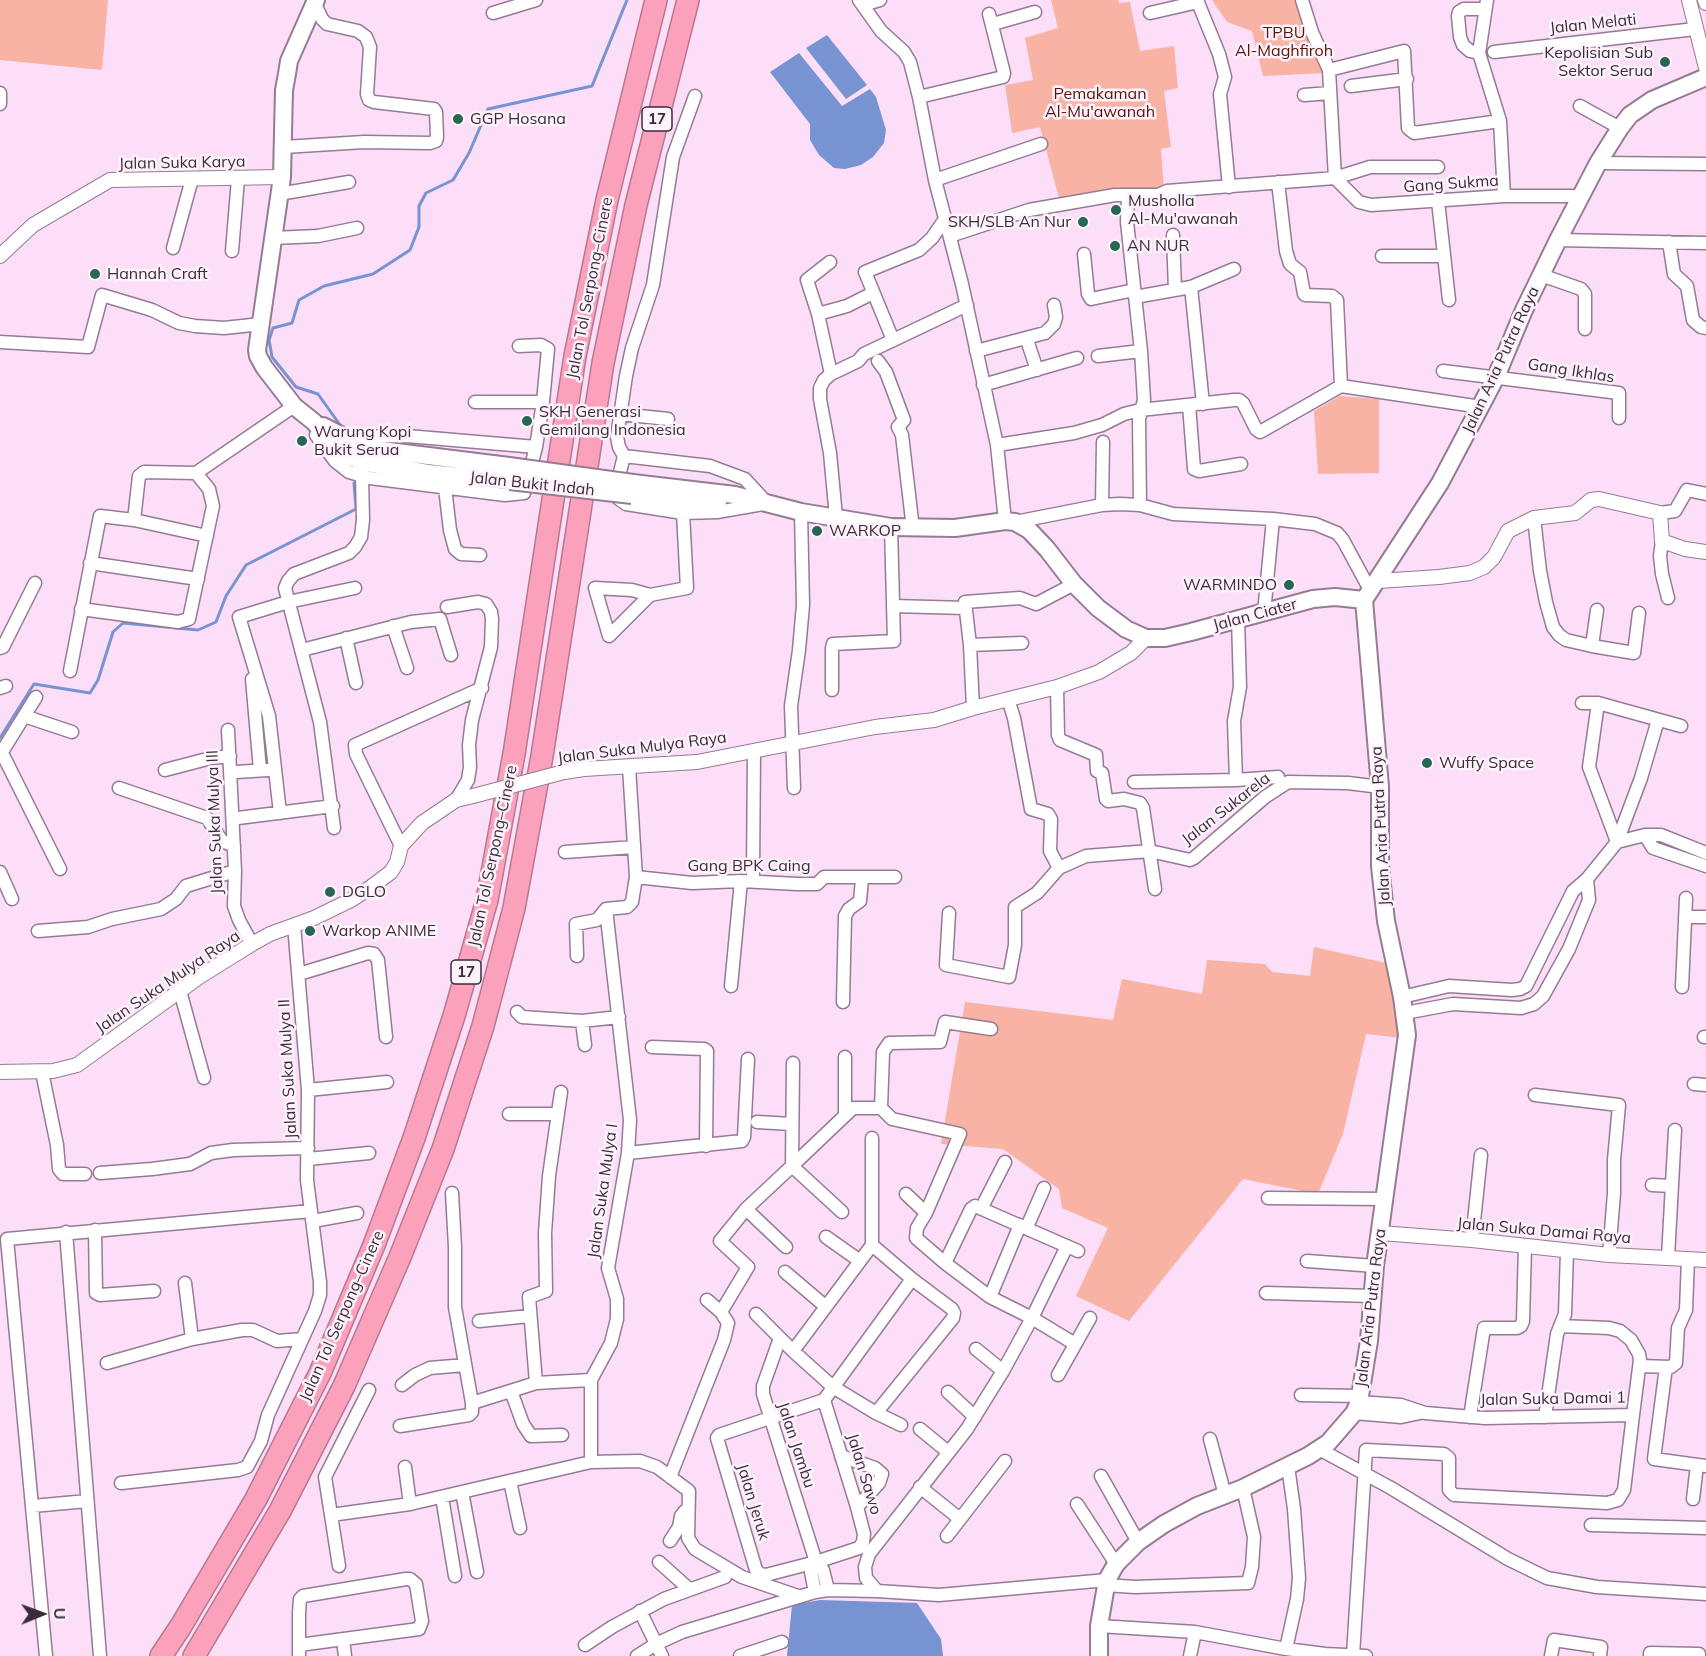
<!DOCTYPE html>
<html>
<head>
<meta charset="utf-8">
<style>
  body { margin:0 }
  #map { position:relative; width:1706px; height:1656px; overflow:hidden; background:#fcdef9; font-family:Mulish,sans-serif }
  canvas { display:block }
  .north { position:absolute; left:12px; top:1584px; width:60px; height:60px; -webkit-text-stroke:4px #fef2fd; paint-order:stroke; rotate:89deg; font-size:16px; font-weight:700; line-height:24px; text-align:center; color:#392d38 }
  .north::after { content:''; display:block; margin:auto; width:21px; height:27px; background:#392d38; clip-path:polygon(50% 0,100% 100%,50% 72%,0 100%) }
</style>
</head>
<body>
<div id="map">
<canvas width="1706" height="1656"></canvas>
<div class="north">U</div>
</div>
<script>
const g = document.querySelector('canvas').getContext('2d');
g.lineJoin = 'round';
function fill(path, color) {
  g.fillStyle = color;
  g.fill(path, 'evenodd');
}
function poly(rows) {
  const path = new Path2D();
  for (const r of rows) {
    path.moveTo(r[0], r[1]);
    for (let i = 2; i < r.length; i += 2) path.lineTo(r[i], r[i + 1]);
  }
  return path;
}
function trace(path, color, width, dash) {
  g.strokeStyle = color;
  g.lineWidth = width;
  g.lineCap = dash ? 'butt' : 'round';
  g.setLineDash(dash || []);
  g.stroke(path);
}
function drawText(font, color, halo, rows, align = 'center') {
  g.font = font + ' Mulish,sans-serif';
  g.lineWidth = 5;
  g.setLineDash([]);
  g.textBaseline = 'middle';
  g.strokeStyle = halo;
  g.fillStyle = color;
  for (const [text, x, y, turn = 0] of rows) {
    g.save();
    g.translate(x, y);
    g.rotate((+turn || 0) * Math.PI / 180);
    g.textAlign = isNaN(turn) ? turn : align;
    if (halo) g.strokeText(text, 0, 0);
    g.fillText(text, 0, 0);
    g.restore();
  }
}
fill(poly([
  [0,0,108,0,102,70,0,60],
  [1051,0,1118,0,1119,3,1130,2,1140,51,1174,46,1178,88,1164,91,1171,147,1161,149,1164,191,1060,202,1040,127,1012,133,1005,85,1033,80,1025,38,1058,28],
  [1212,0,1299,0,1326,73,1263,76,1252,31,1227,22],
  [1340,396,1379,399,1379,473,1318,474,1314,411],
  [1314,947,1386,963,1402,1038,1366,1034,1343,1134,1318,1194,1243,1179,1129,1321,1076,1296,1108,1228,1062,1208,1059,1189,1003,1149,941,1144,965,1002,1113,1020,1122,979,1202,994,1207,960,1265,964,1272,972,1310,976]
]), '#f8b3a4');
fill(poly([
  [827,35,867,85,846,99,806,48],
  [799,53,842,106,870,89,876,97,886,130,884,143,873,157,861,165,845,169,834,168,819,155,810,140,810,124,770,72],
  [820,1600,917,1603,941,1639,943,1656,787,1656,792,1605]
]), '#7793d1');
trace(poly([
  [340,425,318,394,296,387,272,357,269,340,273,328,292,323,299,300,324,286,373,274,410,250,419,227,419,206,426,193,453,180,469,153,488,109,592,86,627,0],
  [0,738,34,684,90,693,98,680,113,632,123,623,198,630,216,622,226,596,246,565,356,509,354,483]
]), '#7793d1', 3);
const minor = poly([
  [859,0,881,31,904,52,910,62,919,97,935,180,962,284,997,445,1074,433,1102,425,1124,414,1140,410,1234,400,1239,400,1243,403,1256,429,1260,432,1341,386],
  [1197,0,1219,54,1225,77,1220,94,1229,187],
  [1302,0,1312,32,1329,70,1335,178],
  [1487,0,1479,53,1500,121,1504,196],
  [863,5,880,0],
  [493,13,536,0],
  [1150,13,1198,2],
  [993,24,1035,12],
  [1494,52,1695,29],
  [1479,53,1470,51,1463,45,1460,37,1458,16,1459,12,1464,9,1485,9],
  [1329,70,1404,51,1408,128,1414,133,1500,121],
  [1351,86,1407,79],
  [0,93,0,104],
  [1304,95,1330,93],
  [695,96,673,157,653,285,632,348,626,376,617,437,619,447,624,456,618,480,619,499,626,504,683,513,717,512,763,504],
  [919,97,1003,77,1004,73,989,14],
  [1580,106,1620,128],
  [284,147,364,142,430,143,436,141,437,137,436,112,434,109,374,102,369,100,367,94,370,47,366,37,358,31,327,24,322,19,315,4],
  [1598,163,1706,164],
  [1335,178,1359,202,1371,205,1504,196,1581,196],
  [935,180,1041,144],
  [1278,182,1286,251,1290,264,1300,272,1304,294,1305,295,1332,296,1337,300,1341,386],
  [279,194,349,182],
  [1128,195,1127,222,1141,351,1144,400,1139,419,1140,505],
  [1438,201,1449,300],
  [1173,235,1175,290],
  [950,236,1029,210,1115,195,1158,195,1167,191,1335,178,1370,167,1438,167],
  [273,238,318,236,357,228],
  [1558,240,1706,243],
  [1669,242,1674,274,1687,286,1693,320,1701,327,1706,328],
  [173,248,192,179],
  [232,251,238,179],
  [1084,254,1088,294,1091,299,1134,290],
  [1382,256,1444,256],
  [830,262,807,280,818,314,847,306,873,293],
  [1541,275,1581,289,1585,294,1585,329],
  [1135,297,1191,287],
  [818,314,831,374],
  [893,340,865,272,919,250,932,238,945,219],
  [0,342,88,347,102,295,152,310,179,323,195,326,224,328,261,324],
  [1028,343,1037,370],
  [976,351,1045,333,1054,324,1056,317,1054,305],
  [1098,356,1141,351],
  [878,361,886,372,904,420,898,427,902,435,913,529],
  [1443,371,1619,393,1619,418],
  [983,385,1077,358],
  [1341,386,1481,407],
  [475,402,543,402],
  [1203,404,1191,287,1234,269],
  [1189,405,1194,469,1199,471,1241,464],
  [620,414,668,419],
  [316,435,335,461,349,472,370,478,505,495,524,493,536,447,543,402,548,349,541,345,519,346],
  [348,437,407,436,536,447],
  [997,445,1005,521],
  [624,456,710,466,745,479,766,502],
  [445,488,450,530,455,549,461,554,480,555],
  [1102,505,1103,442],
  [1660,513,1675,511,1687,490,1706,494],
  [836,517,830,453,820,399,820,388,824,380,831,374,858,361,864,354,967,305],
  [1534,518,1540,571,1546,602,1553,627,1559,635,1566,640,1592,646,1634,653,1639,613],
  [134,520,139,476,144,472,196,473,294,406,299,411],
  [1015,522,1102,505,1120,504,1140,505,1173,514,1273,519,1315,524,1337,533,1343,540,1370,590],
  [1662,541,1660,556,1662,574,1668,598],
  [90,563,198,579],
  [650,595,632,590,595,588,609,636,650,595,687,588,683,513],
  [893,606,966,608],
  [447,607,478,602,486,604,491,612,492,619,491,647,472,720,469,745,470,767,468,780,456,800],
  [81,609,178,622,189,619,213,506,209,489,196,473],
  [1264,613,1273,519],
  [393,626,407,668],
  [346,638,356,683],
  [970,645,1022,643],
  [1592,646,1597,610],
  [0,648,3,647,35,583],
  [302,650,411,622,440,619,451,655],
  [70,671,100,516,134,520,207,536],
  [252,679,260,770],
  [1057,687,1058,735,1060,740,1096,755,1097,771,1102,773,1106,799,1108,801,1124,799,1140,803,1143,808,1155,889],
  [0,688,6,686],
  [832,690,832,648,833,644,894,641,891,527],
  [1008,699,1014,718,1031,809,1048,814,1051,819,1050,851,1059,868],
  [1582,703,1598,703,1681,726],
  [1598,703,1589,767,1617,842],
  [973,708,970,645,965,602,1020,598,1036,604,1074,584],
  [24,716,72,732],
  [228,730,235,871,234,906,239,920,252,944],
  [2,753,60,869],
  [0,755,36,697],
  [165,770,211,758,230,756],
  [236,772,268,770],
  [1236,780,1234,721,1240,687,1238,619],
  [1134,782,1236,780,1278,777],
  [119,788,207,818,222,841,234,846],
  [794,788,791,706,799,650,803,605,801,512],
  [280,813,269,716,239,617,288,602,355,588],
  [238,818,333,806],
  [334,828,320,722,285,588,288,581,294,574,349,553,355,547,361,537,363,520,362,476],
  [1645,835,1653,848,1706,866],
  [1617,842,1645,835,1661,835,1706,853],
  [401,846,356,754,355,745,482,688],
  [565,852,634,847],
  [0,872,12,899],
  [753,875,754,751],
  [636,877,692,883,741,881,797,884,817,884,824,877,895,877],
  [949,913,946,965,1009,977,1015,945,1015,907,1037,893,1059,868,1086,856,1150,851,1190,860,1194,858,1265,797,1288,782,1348,783,1380,787],
  [1685,917,1706,917],
  [38,931,88,927,112,919,161,909,176,899,186,886,235,871],
  [577,956,576,924,597,920,606,909],
  [299,974,368,953,374,954,378,960,386,1037],
  [731,986,741,881],
  [1682,987,1686,898],
  [180,991,204,1078],
  [1402,997,1449,986,1512,990,1520,989,1526,986,1573,891,1587,879,1617,842,1641,778,1658,720],
  [843,1002,845,916,849,909,860,901,862,879],
  [517,1012,522,1017,582,1021,619,1017],
  [1405,1013,1453,1004,1521,1008,1534,1004,1543,996,1569,949,1589,900,1587,879],
  [582,1021,585,1045],
  [1704,1037,1706,1037],
  [652,1047,704,1049,707,1051,706,1146],
  [42,1072,57,1145,59,1169,63,1174,85,1174],
  [1694,1084,1706,1085],
  [308,1090,387,1082],
  [561,1092,549,1176,545,1233,546,1291,529,1297,536,1383,591,1380],
  [1535,1095,1619,1105,1614,1160,1614,1193,1609,1255],
  [881,1108,883,1052,889,1043,940,1042,945,1022,991,1029],
  [509,1114,558,1114],
  [845,1115,845,1057],
  [757,1122,792,1124],
  [628,1153,742,1141,744,1137,748,1059],
  [308,1159,369,1153],
  [792,1166,853,1108,881,1108,892,1119,960,1134,926,1213,917,1228,916,1238,945,1263,990,1297,1032,1318,1075,1344],
  [792,1166,793,1063],
  [100,1173,152,1169,190,1164,211,1153,233,1150,308,1148],
  [1652,1185,1672,1186],
  [452,1193,455,1247,455,1307,472,1403],
  [906,1194,926,1213],
  [1268,1198,1385,1199],
  [982,1207,1005,1162],
  [746,1209,792,1166,842,1212],
  [313,1221,357,1213],
  [1027,1227,1044,1188],
  [95,1230,96,1293,100,1295,154,1291],
  [66,1232,100,1656],
  [826,1237,860,1261],
  [7,1239,46,1656],
  [7,1239,311,1211],
  [1472,1240,1481,1155],
  [872,1245,912,1279,952,1309,954,1313,953,1318,876,1413],
  [1668,1257,1675,1130],
  [1307,1261,1375,1266],
  [945,1263,971,1209,975,1206,1078,1251],
  [785,1272,825,1306],
  [185,1283,192,1339],
  [1266,1293,1372,1296],
  [990,1297,1020,1225],
  [721,1312,748,1267,720,1241,746,1209,786,1247],
  [756,1314,793,1351,833,1387,876,1413,901,1425],
  [479,1321,530,1316],
  [780,1338,763,1386,763,1394,816,1562,823,1570,828,1590],
  [976,1349,1003,1371],
  [793,1351,872,1245,872,1138],
  [107,1363,192,1339,242,1330,253,1330,277,1341,302,1339],
  [1640,1366,1671,1367,1676,1363,1678,1328,1686,1310,1688,1259],
  [1666,1367,1654,1459,1706,1466],
  [1058,1375,1090,1318],
  [402,1385,415,1375,430,1368,465,1365],
  [369,1390,325,1477,331,1515,410,1504,591,1462,640,1461,657,1467,689,1491,688,1538,695,1549,742,1577,798,1596],
  [511,1391,523,1424,531,1436,562,1435],
  [948,1392,975,1417],
  [1301,1395,1361,1396],
  [824,1400,857,1507,864,1534,863,1542,859,1548,816,1562,766,1575,760,1574,756,1570,717,1438,719,1435,824,1400,912,1279],
  [1359,1402,1401,1405,1425,1413,1485,1418,1633,1415,1640,1360,1639,1354,1631,1340,1620,1331,1609,1328,1560,1326],
  [1354,1413,1401,1417,1420,1413],
  [1470,1417,1484,1328,1517,1328,1521,1326,1523,1321,1525,1246],
  [1545,1417,1557,1334,1565,1314,1567,1251],
  [400,1426,469,1415,472,1412,472,1403,536,1383],
  [920,1429,948,1452],
  [1210,1439,1225,1495],
  [1319,1449,1391,1488,1508,1559,1547,1578,1597,1587,1706,1594],
  [841,1456,875,1468,882,1474,879,1483,857,1507],
  [591,1462,591,1380,611,1343,617,1319,617,1299,608,1268,628,1153,630,1120,606,909,627,907,632,902,636,877,629,767],
  [405,1467,410,1504],
  [1101,1476,1138,1542],
  [670,1477,724,1340,728,1323,721,1312,707,1300],
  [510,1481,520,1528],
  [121,1483,238,1470,247,1467,261,1441,268,1415,315,1311,320,1295,320,1282,307,1180,308,1090,294,925],
  [920,1487,960,1519],
  [462,1492,477,1572],
  [442,1497,455,1576],
  [1693,1499,1697,1465],
  [1077,1504,1116,1564],
  [33,1506,87,1501],
  [331,1515,339,1566],
  [1591,1525,1706,1528],
  [947,1536,1005,1461],
  [670,1541,679,1527,681,1516,685,1511],
  [659,1562,689,1589],
  [1105,1585,1135,1587,1248,1583,1252,1567,1254,1537,1243,1488],
  [877,1591,866,1578,865,1567,869,1554,967,1429,1003,1371,1032,1318,1067,1246],
  [815,1592,811,1572,816,1562],
  [640,1611,662,1656],
  [1099,1626,1195,1632,1286,1649,1325,1654,1366,1656],
  [343,1640,345,1656],
  [299,1645,419,1629,422,1621,416,1584,410,1579,406,1579,303,1596,300,1599,299,1613,299,1656],
  [585,1645,612,1627,664,1599,725,1577],
  [1286,1649,1297,1599,1299,1578,1294,1509,1288,1466],
  [1353,1655,1366,1450,1444,1454,1449,1458,1449,1490,1454,1495,1607,1503,1618,1500,1624,1490,1633,1415],
  [637,1656,656,1644,682,1632,815,1592,828,1590,877,1591,939,1595,1107,1580],
  [740,1656,782,1642],
  [1190,1656,1195,1632],
  [1551,1656,1554,1640,1601,1647,1600,1656],
  [1650,1656,1650,1653,1699,1654,1699,1656]
]);
const tertiary = poly([
  [1689,0,1706,68],
  [1705,0,1706,3],
  [0,256,33,225,110,180,282,177],
  [1378,581,1439,577,1470,573,1484,567,1494,557,1508,531,1534,518,1575,513,1591,500,1599,499,1660,513,1662,541,1685,549,1706,552],
  [564,772,584,769,697,762,875,727,934,720,973,708,1057,687,1099,672,1131,653,1146,638],
  [0,1072,53,1071,77,1065,199,977,252,944,270,934,314,918,351,900,371,887,391,872,397,862,401,846,422,823,456,800,473,796],
  [1380,1233,1472,1240,1609,1255,1706,1260]
]);
const secondary = poly([
  [316,0,289,61,287,74,284,90,282,177,257,350,258,356,264,367,294,406,314,422,329,440,346,454,361,462,428,473,510,481],
  [323,426,360,445,380,450,509,466],
  [633,483,735,495,801,512,891,527,955,528,1005,521,1015,522,1029,530,1047,549,1074,584,1098,608,1126,629,1146,638,1165,638,1191,632,1313,599,1335,597,1364,600],
  [632,495,670,501,718,502],
  [1099,1656,1099,1626,1107,1580,1116,1564,1138,1542,1164,1524,1197,1506,1243,1488,1308,1456,1328,1443,1354,1413,1359,1402,1369,1341,1375,1266,1407,1035,1402,997,1386,921,1380,866,1380,787,1364,600,1440,483,1496,377,1524,310,1558,240,1598,163,1620,128,1630,115,1652,100,1706,77]
]);
const motorway = poly([
  [161,1656,181,1626,256,1499,320,1373,374,1245,414,1138,454,1016,487,900,514,754,575,356,607,200,656,0],
  [194,1656,280,1511,344,1386,400,1257,443,1149,483,1026,514,908,542,756,603,363,636,205,688,0]
]);
trace(minor, '#957b93', 15);
trace(tertiary, '#957b93', 16);
trace(secondary, '#957b93', 20);
trace(motorway, '#b8788e', 24);
trace(minor, '#fff', 12);
trace(tertiary, '#fff', 14);
trace(secondary, '#fff', 16);
trace(motorway, '#fca1bc', 21);
const tertiaryBridge = poly([
  [473,796,564,772]
]);
const secondaryBridge = poly([
  [509,466,633,483],
  [510,481,632,495]
]);
trace(tertiaryBridge, '#957b93', 16, []);
trace(secondaryBridge, '#957b93', 20, []);
trace(tertiaryBridge, '#fff', 14);
trace(secondaryBridge, '#fff', 16);
for (const [x, y, r, color] of [
  [1665,62,6,"#276653"],
  [458,119,6,"#276653"],
  [1116,210,6,"#276653"],
  [1083,222,6,"#276653"],
  [1115,246,6,"#276653"],
  [95,274,6,"#276653"],
  [527,421,6,"#276653"],
  [302,441,6,"#276653"],
  [817,531,6,"#276653"],
  [1289,585,6,"#276653"],
  [1427,763,6,"#276653"],
  [330,892,6,"#276653"],
  [310,931,6,"#276653"]
]) {
  const dot = new Path2D();
  dot.arc(x, y, r, 0, 2 * Math.PI);
  g.fillStyle = color;
  g.fill(dot);
  trace(dot, '#fef2fd', 2);
}
for (const [x, y, w] of [
  [657,119,30],
  [466,972,30]
]) {
  const box = new Path2D();
  box.roundRect(x - w / 2, y - 12, w, 24, 4.5);
  g.fillStyle = '#fef2fd';
  g.fill(box);
  trace(box, '#392d38', 1.5);
}
drawText('bold 15px', '#392d38', null, [
  ["17",657,119],
  ["17",466,972]
]);
drawText('16px', '#392d38', '#fef2fd', [
  ["Jalan Melati",1593,24,-6],
  ["Jalan Suka Karya",182,163,-1],
  ["Gang Sukma",1451,184,-4],
  ["Jalan Tol Serpong–Cinere",590,288,-79],
  ["Jalan Aria Putra Raya",1501,360,-65],
  ["Gang Ikhlas",1571,371,9],
  ["Jalan Bukit Indah",532,484,6],
  ["Jalan Ciater",1255,615,-15],
  ["Jalan Suka Mulya Raya",642,748,-7],
  ["Jalan Sukarela",1226,809,-38],
  ["Jalan Suka Mulya III",215,822,-92],
  ["Jalan Aria Putra Raya",1381,826,-93],
  ["Jalan Tol Serpong–Cinere",493,856,-78],
  ["Gang BPK Caing",749,866],
  ["Jalan Suka Mulya Raya",168,982,-34],
  ["Jalan Suka Mulya II",288,1069,-93],
  ["Jalan Suka Mulya I",603,1191,-82],
  ["Jalan Suka Damai Raya",1544,1231,5],
  ["Jalan Aria Putra Raya",1371,1308,-83],
  ["Jalan Tol Serpong–Cinere",342,1316,-66],
  ["Jalan Suka Damai 1",1553,1399,-1],
  ["Jalan Jambu",796,1445,72],
  ["Jalan Sawo",864,1474,73],
  ["Jalan Jeruk",753,1502,73]
]);
drawText('16px', '#591408', '#fef2fd', [
  ["TPBU",1284,33],
  ["Al-Maghfiroh",1284,51],
  ["Pemakaman",1100,94],
  ["Al-Mu'awanah",1100,112]
]);
drawText('16px', '#392d38', '#fef2fd', [
  ["Kepolisian Sub",1653,53,"right"],
  ["Sektor Serua",1653,71,"right"],
  ["GGP Hosana",470,119],
  ["Musholla",1128,201],
  ["Al-Mu'awanah",1128,219],
  ["SKH/SLB An Nur",1071,222,"right"],
  ["AN NUR",1127,246],
  ["Hannah Craft",107,274],
  ["SKH Generasi",539,412],
  ["Gemilang Indonesia",539,430],
  ["Warung Kopi",314,432],
  ["Bukit Serua",314,450],
  ["WARKOP",829,531],
  ["WARMINDO",1277,585,"right"],
  ["Wuffy Space",1439,763],
  ["DGLO",342,892],
  ["Warkop ANIME",322,931]
], 'left');
</script>
</body>
</html>
